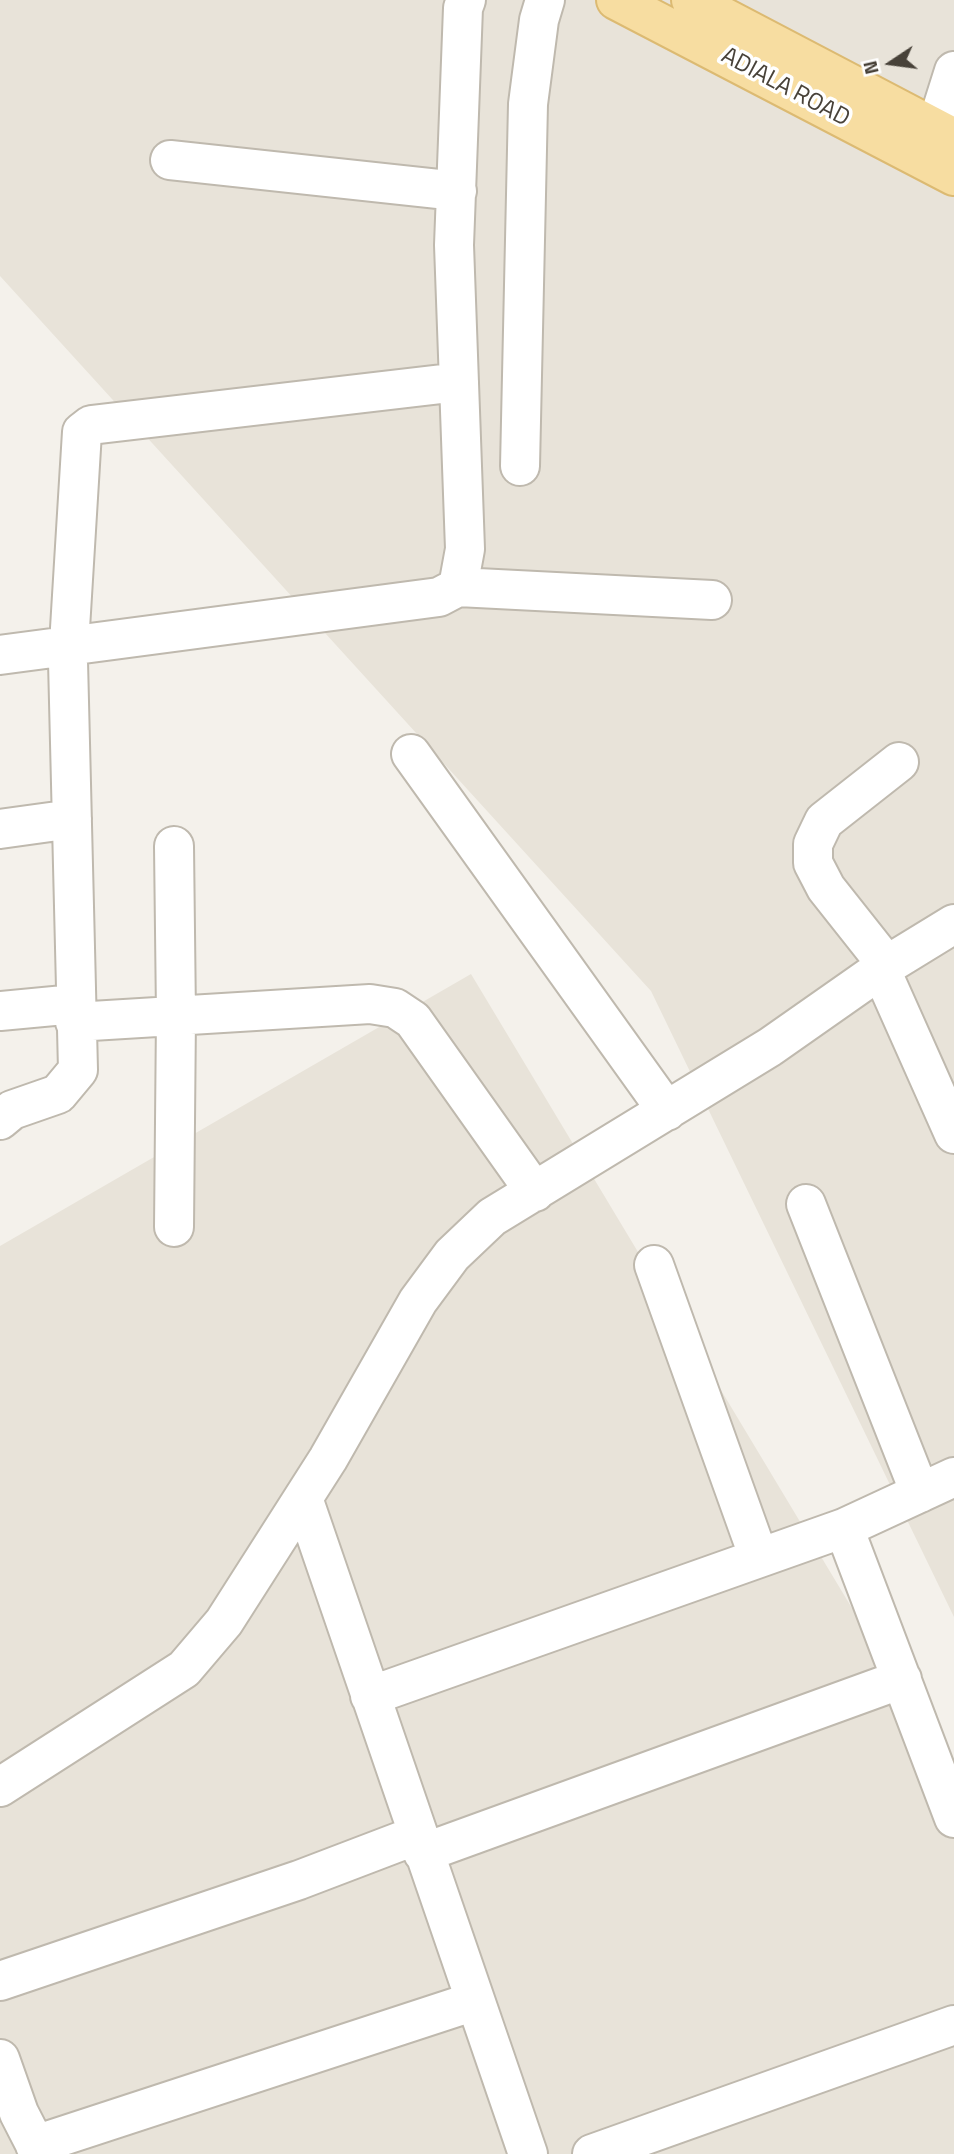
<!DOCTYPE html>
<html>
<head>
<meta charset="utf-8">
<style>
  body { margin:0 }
  #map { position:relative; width:954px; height:2154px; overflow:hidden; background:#f4f1eb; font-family:"Titillium Web",sans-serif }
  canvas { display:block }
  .north { position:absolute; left:856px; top:28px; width:70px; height:70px; -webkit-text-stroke:5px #fff; paint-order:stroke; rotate:257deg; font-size:19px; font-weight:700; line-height:28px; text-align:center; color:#484239 }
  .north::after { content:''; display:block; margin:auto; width:24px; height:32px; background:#484239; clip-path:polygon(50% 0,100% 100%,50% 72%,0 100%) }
</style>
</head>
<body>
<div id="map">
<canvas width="954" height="2154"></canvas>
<div class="north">N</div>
</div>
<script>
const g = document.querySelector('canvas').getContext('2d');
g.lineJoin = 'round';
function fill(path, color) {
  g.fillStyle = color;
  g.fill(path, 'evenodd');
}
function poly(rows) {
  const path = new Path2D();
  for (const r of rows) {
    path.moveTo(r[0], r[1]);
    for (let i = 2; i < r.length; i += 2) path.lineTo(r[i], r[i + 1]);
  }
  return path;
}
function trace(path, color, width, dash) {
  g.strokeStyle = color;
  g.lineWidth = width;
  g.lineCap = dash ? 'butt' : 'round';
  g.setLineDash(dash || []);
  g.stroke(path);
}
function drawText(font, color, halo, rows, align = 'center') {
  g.font = font + ' "Titillium Web",sans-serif';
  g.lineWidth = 7;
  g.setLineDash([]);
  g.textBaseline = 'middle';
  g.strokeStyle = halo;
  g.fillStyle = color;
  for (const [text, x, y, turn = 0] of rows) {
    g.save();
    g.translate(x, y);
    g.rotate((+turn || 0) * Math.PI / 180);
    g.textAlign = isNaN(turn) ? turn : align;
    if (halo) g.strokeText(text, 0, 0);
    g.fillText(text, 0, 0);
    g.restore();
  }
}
fill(poly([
  [0,0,954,0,954,1617,651,991,0,276],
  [471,974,954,1778,954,2154,0,2154,0,1246]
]), '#e8e3d9');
const minor = poly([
  [936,128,954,71],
  [170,160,457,191],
  [520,466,528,104,539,20,545,0],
  [458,587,712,600],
  [0,655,439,597,458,587,465,549,454,245,463,8,466,0],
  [411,754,667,1111],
  [0,829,72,819],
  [887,965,826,888,813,863,813,844,824,821,899,762],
  [881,970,954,1134],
  [0,1011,75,1004],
  [75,1022,370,1004,395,1008,413,1020,535,1192],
  [0,1120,12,1110,58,1094,78,1070,68,661,82,432,91,425,459,382],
  [806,1204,920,1493],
  [174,1227,176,1016,174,846],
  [654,1265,759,1558],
  [303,1498,528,2154],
  [844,1528,954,1818],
  [370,1696,844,1528,954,1477],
  [0,1787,184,1669,224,1622,328,1459,418,1301,452,1255,492,1217,770,1047,887,965,954,924],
  [423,1853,902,1679],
  [0,1981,299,1880,417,1835],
  [0,2059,19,2113,40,2154],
  [35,2145,475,2001],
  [592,2154,954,2025]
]);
const major = poly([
  [616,0,954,176],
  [691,0,954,138]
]);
trace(minor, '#bfb9ae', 42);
trace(major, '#dcba72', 42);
trace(minor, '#fff', 38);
trace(major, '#f7dda1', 38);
drawText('24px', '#484239', '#fff', [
  ["ADIALA ROAD",785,88,28]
]);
</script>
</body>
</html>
